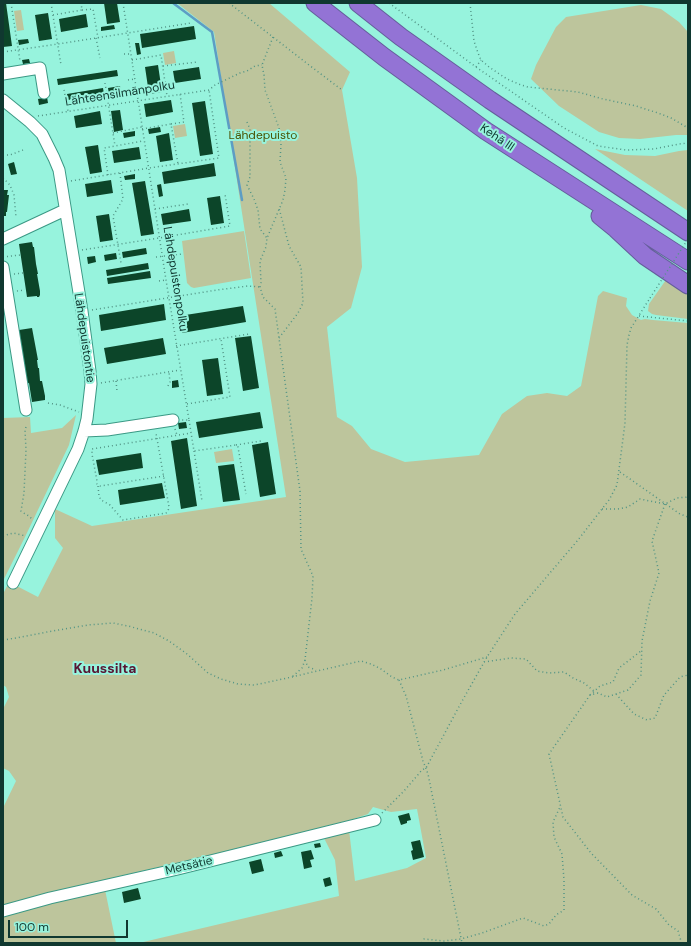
<!DOCTYPE html>
<html>
<head>
<meta charset="utf-8">
<style>
  body { margin:0 }
  #map { position:relative; width:691px; height:946px; overflow:hidden; background:#97f3dd; font-family:"DM Sans",sans-serif }
  canvas { display:block }
  .frame { position:absolute; inset:0; border:4px solid #103830; pointer-events:none }
  .scale { position:absolute; left:8px; top:920px; width:120px; height:18px; box-sizing:border-box; border:2px solid #103830; border-top:0; padding-left:5px; font-size:12px; line-height:14px; white-space:nowrap; color:#103830; -webkit-text-stroke:3px #97f3dd; paint-order:stroke }
</style>
</head>
<body>
<div id="map">
<canvas width="691" height="946"></canvas>
<div class="frame"></div>
<div class="scale">100 m</div>
</div>
<script>
const g = document.querySelector('canvas').getContext('2d');
g.lineJoin = 'round';
function fill(path, color) {
  g.fillStyle = color;
  g.fill(path, 'evenodd');
}
function poly(rows) {
  const path = new Path2D();
  for (const r of rows) {
    path.moveTo(r[0], r[1]);
    for (let i = 2; i < r.length; i += 2) path.lineTo(r[i], r[i + 1]);
  }
  return path;
}
function trace(path, color, width, dash) {
  g.strokeStyle = color;
  g.lineWidth = width;
  g.lineCap = dash ? 'butt' : 'round';
  g.setLineDash(dash || []);
  g.stroke(path);
}
function drawText(font, color, halo, rows, align = 'center') {
  g.font = font + ' "DM Sans",sans-serif';
  g.lineWidth = 4;
  g.setLineDash([]);
  g.textBaseline = 'middle';
  g.strokeStyle = halo;
  g.fillStyle = color;
  for (const [text, x, y, turn = 0] of rows) {
    g.save();
    g.translate(x, y);
    g.rotate((+turn || 0) * Math.PI / 180);
    g.textAlign = isNaN(turn) ? turn : align;
    if (halo) g.strokeText(text, 0, 0);
    g.fillText(text, 0, 0);
    g.restore();
  }
}
fill(poly([
  [177,3,269,3,350,72,342,90,357,178,362,267,351,308,327,327,337,417,352,426,371,449,405,462,479,455,502,414,527,396,547,393,567,396,581,386,598,296,603,291,627,298,626,306,632,315,641,320,645,319,653,320,688,323,688,943,139,943,339,896,335,860,324,838,314,831,103,880,116,943,3,943,3,808,16,781,9,771,3,768,3,709,9,697,6,687,3,685,3,594,9,582,38,597,63,548,55,538,55,509,92,526,286,497,214,32],
  [373,807,391,812,417,809,426,858,407,868,355,881,348,821,368,814],
  [641,5,661,9,679,22,688,32,688,135,676,135,640,139,619,138,599,132,559,106,531,79,536,65,556,27,566,17],
  [21,10,24,30,17,31,14,11],
  [174,51,176,63,165,65,163,53],
  [185,124,187,136,175,138,173,126],
  [595,149,625,155,655,156,679,151,688,150,688,211],
  [244,231,251,278,194,288,191,287,187,283,182,241],
  [668,277,688,290,688,319,656,315,652,314,648,311,649,304],
  [76,415,69,445,25,537,3,581,3,418,30,417,31,433,62,428],
  [232,449,234,461,216,463,214,452]
]), '#bdc59c');
trace(poly([
  [173,3,212,32,242,200]
]), '#5d9dc4', 2.5);
fill(poly([
  [3,3,6,3,12,46,3,47],
  [104,3,117,3,120,22,107,24],
  [48,13,52,39,39,41,35,15],
  [86,14,88,27,61,32,59,19],
  [114,25,115,29,101,31,101,27],
  [194,26,196,39,142,48,140,34],
  [28,39,29,43,19,45,18,40],
  [135,43,139,43,141,54,137,55],
  [29,59,30,63,23,64,22,60],
  [158,65,162,92,149,94,145,67],
  [199,67,201,79,175,83,173,71],
  [117,70,118,76,58,85,57,79],
  [120,86,121,92,109,94,108,88],
  [103,88,104,94,68,100,67,94],
  [47,97,48,103,39,105,38,99],
  [171,100,173,112,146,117,144,104],
  [205,101,213,154,200,156,192,103],
  [120,110,123,130,114,132,111,111],
  [100,111,102,124,76,128,74,116],
  [160,127,161,132,149,134,148,129],
  [135,131,135,136,124,138,123,133],
  [169,133,173,160,160,162,156,136],
  [98,145,102,172,90,174,85,147],
  [139,147,141,159,114,163,112,151],
  [14,162,17,174,11,175,8,164],
  [214,163,216,176,164,184,162,172],
  [135,174,135,179,125,180,124,176],
  [111,180,113,193,87,197,85,184],
  [145,181,154,234,141,236,132,183],
  [161,184,163,196,159,197,157,185],
  [3,190,8,190,7,195,9,195,7,212,6,212,6,216,3,216],
  [220,196,224,223,211,225,207,198],
  [189,209,191,221,163,225,161,214],
  [109,214,113,240,100,242,96,216],
  [32,242,33,247,34,247,36,264,38,274,37,274,40,291,40,295,39,297,37,297,37,296,27,297,19,244],
  [146,248,147,254,123,258,122,252],
  [116,253,117,259,105,261,104,255],
  [95,256,96,262,88,264,87,257],
  [148,263,149,269,107,276,106,270],
  [150,271,151,278,108,284,107,278],
  [164,304,166,320,101,331,99,315],
  [243,306,246,322,182,333,179,316],
  [32,328,38,360,37,360,38,368,39,368,40,381,42,381,45,396,45,400,32,402,29,383,26,384,19,330],
  [251,336,259,388,243,391,235,338],
  [163,338,166,354,107,364,104,348],
  [218,358,223,394,207,396,202,360],
  [178,380,179,387,172,388,172,381],
  [260,412,263,428,199,438,196,422],
  [186,422,187,428,179,429,178,423],
  [187,438,197,506,181,509,171,441],
  [268,442,276,494,260,497,252,445],
  [141,453,143,468,99,475,96,460],
  [234,464,240,500,223,502,218,466],
  [162,483,165,498,120,505,118,490],
  [409,813,411,820,407,821,407,823,401,825,398,816],
  [420,840,424,857,413,860,411,851,413,850,411,842],
  [320,843,321,847,315,848,314,844],
  [311,850,314,859,310,860,312,867,304,869,301,852],
  [281,851,283,856,275,858,274,853],
  [261,859,264,871,252,874,249,862],
  [330,877,332,885,325,887,323,879],
  [138,888,141,899,124,903,122,892]
]), '#0c4529');
const minor = poly([
  [3,74,40,68,44,93],
  [3,100,30,122,42,134,54,158,59,170,82,311,90,371,91,384,87,419,84,431,78,449,13,583],
  [3,239,65,210],
  [3,267,26,410],
  [84,431,107,430,173,420],
  [3,911,50,898,178,869,375,820]
]);
const highway = poly([
  [315,3,384,57,486,131,688,261],
  [358,3,401,37,490,100,688,232],
  [600,216,616,229,645,256,688,285]
]);
trace(minor, '#3b9985', 13);
trace(highway, '#655e9b', 19);
trace(poly([
  [11,3,20,61],
  [51,3,61,65],
  [123,3,166,280,189,420,182,420],
  [229,3,309,65,342,90],
  [389,3,476,67,509,90,564,128,598,146,626,150,654,149,679,144,688,143],
  [470,3,474,41,478,53,481,60,489,67,507,79,521,85,528,87,578,92,603,99,636,106,658,113,671,118,688,128],
  [82,10,93,9,98,38],
  [53,15,82,10,81,3],
  [273,37,262,65,264,75,265,90,279,128,281,144,280,162,286,178,285,190,283,200,267,238,266,247,260,261,261,283,260,287,263,297,275,309,300,491,301,549,313,576,312,598,305,660,302,668,292,677],
  [96,38,100,58],
  [3,52,58,44,191,23],
  [124,54,130,54],
  [132,60,161,55,167,96],
  [163,66,198,62],
  [476,67,481,60],
  [128,80,135,79],
  [105,83,115,146],
  [64,90,68,111],
  [38,116,209,90,215,85,240,73,247,71,255,66,262,65],
  [247,122,250,129,250,177,247,185,254,199,258,210,260,229,267,238],
  [171,124,184,122,180,94],
  [142,129,171,124,178,164],
  [113,133,142,127],
  [3,155,10,155,23,150],
  [120,173,123,199,113,216,121,263],
  [108,175,104,148,143,141],
  [3,178,10,185,14,195,16,217],
  [71,181,149,168,219,158,209,90],
  [155,209,188,204],
  [82,250,159,238,230,226,225,194],
  [3,257,20,255],
  [156,257,183,254],
  [14,274,23,273],
  [159,281,166,280],
  [17,291,25,290],
  [92,310,217,290,248,286,260,287],
  [639,316,688,321],
  [279,338,298,313,303,303,301,267,289,246,279,208],
  [176,346,249,334],
  [116,381,117,391],
  [101,383,180,370],
  [168,386,170,382,169,372],
  [48,403,60,405,79,412],
  [187,404,230,397,221,339],
  [189,420,194,451,236,445,238,447,246,494],
  [26,427,25,430,26,450,24,493,21,511,22,512,29,516,33,520],
  [175,429,177,435],
  [236,445,261,441],
  [194,451,202,501],
  [620,472,680,514,688,517],
  [164,476,100,486,97,484,97,481,92,454,92,449,191,433],
  [98,486,99,496,101,500,110,505,123,520,166,513,168,511,169,507,156,433],
  [665,504,652,541,659,573,650,601,642,641,641,675,628,690,607,697,598,693,590,695,549,754,563,817,591,853,632,895,656,909,669,925,678,931,681,941,680,943],
  [602,509,618,509,628,507,640,499,665,504,677,498,688,497],
  [3,536,13,533,26,536],
  [3,640,16,638,47,632,88,625,113,623,128,626,154,633,169,641,187,654,208,673,221,679,238,684,254,685,264,683,292,677,317,671,361,661,371,664,381,669,392,677,399,680,443,670,487,657],
  [305,660,308,667,316,670],
  [484,662,511,658,526,659,537,671,549,673,564,672,573,678,584,683,594,691],
  [399,680,406,696,423,761,428,774,462,943],
  [616,694,634,714,647,720,655,718,664,695,680,677,688,675],
  [590,695,600,686,613,682,619,668,641,651],
  [382,813,404,791,422,770,426,768,461,703,487,657,515,614,578,540,609,500,617,485,625,423,627,345,629,335,631,328,650,298],
  [422,943,424,939,444,941,461,939,482,933,523,918,544,926,549,924,556,915,564,910,564,880,562,854,554,837,553,822,560,807]
]), '#529485', 1.5, [1, 3]);
trace(minor, '#fff', 11);
trace(highway, '#9373d5', 17);
trace(poly([
  [650,298,688,239]
]), '#529485', 1.5, [1, 3]);
drawText('12px', '#103830', '#97f3dd', [
  ["Lähteensilmänpolku",120,94,-9],
  ["Kehä III",497,138,34],
  ["Lähdepuistonpolku",175,279,81],
  ["Lähdepuistontie",84,338,82],
  ["Metsätie",189,866,-13]
]);
drawText('12px', '#4a5304', '#97f3dd', [
  ["Lähdepuisto",263,136]
]);
drawText('bold 14px', '#581634', '#97f3dd', [
  ["Kuussilta",105,669]
]);
</script>
</body>
</html>
